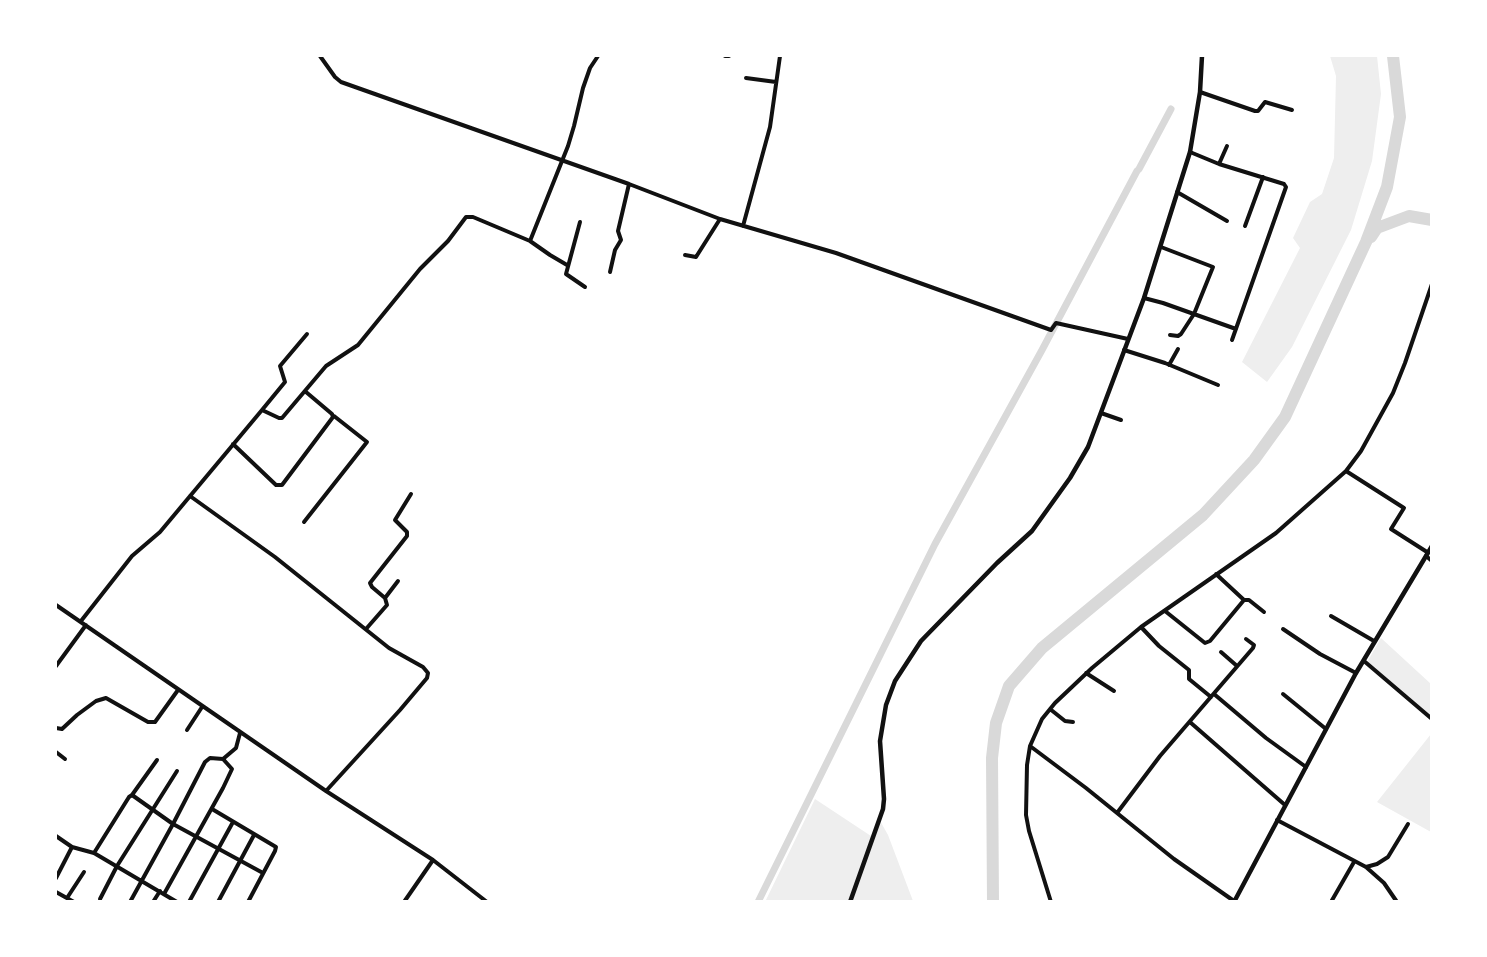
<!DOCTYPE html>
<html>
<head>
<meta charset="utf-8">
<style>
  body { margin:0 }
  #map { position:relative; width:1487px; height:957px; overflow:hidden; background:#fff; font-family:Manrope,sans-serif }
  canvas { display:block }
  .frame { position:absolute; inset:0; border:57px solid #fff; pointer-events:none }
</style>
</head>
<body>
<div id="map">
<canvas width="1487" height="957"></canvas>
<div class="frame"></div>
</div>
<script>
const g = document.querySelector('canvas').getContext('2d');
g.lineJoin = 'round';
function fill(path, color) {
  g.fillStyle = color;
  g.fill(path, 'evenodd');
}
function poly(rows) {
  const path = new Path2D();
  for (const r of rows) {
    path.moveTo(r[0], r[1]);
    for (let i = 2; i < r.length; i += 2) path.lineTo(r[i], r[i + 1]);
  }
  return path;
}
function trace(path, color, width, dash) {
  g.strokeStyle = color;
  g.lineWidth = width;
  g.lineCap = dash ? 'butt' : 'round';
  g.setLineDash(dash || []);
  g.stroke(path);
}
fill(poly([
  [1330,56,1377,56,1381,94,1372,161,1351,230,1292,347,1267,382,1242,362,1300,248,1293,238,1310,202,1322,194,1334,158,1336,76],
  [1381,638,1431,684,1431,721,1366,664],
  [1431,734,1432,832,1431,832,1377,802],
  [815,799,871,836,879,819,888,835,913,901,765,902]
]), '#eee');
trace(poly([
  [1139,169,1171,109],
  [758,902,935,544,1042,350,1137,171]
]), '#d9d9d9', 7);
trace(poly([
  [1371,237,1377,228,1409,216,1432,220],
  [993,902,992,758,996,723,1009,686,1042,648,1203,515,1254,460,1285,417,1366,242,1387,187,1400,117,1393,56]
]), '#d9d9d9', 12);
trace(poly([
  [320,56,335,77,341,82,629,184,720,219,836,253,1051,330,1056,323,1128,339],
  [725,56,729,56],
  [746,78,776,82],
  [1200,92,1255,111,1258,111,1265,102,1292,110],
  [1190,152,1219,164,1284,184,1286,187,1232,340],
  [1219,164,1227,146],
  [1177,192,1227,221],
  [580,222,566,274,585,287],
  [743,226,770,127,780,56],
  [1245,226,1263,177],
  [530,241,568,146,574,126,583,88,590,68,598,56],
  [1161,247,1213,267,1194,314,1181,334,1178,336,1170,335],
  [685,255,696,257,720,219],
  [610,272,615,250,621,240,618,231,629,184],
  [1144,298,1163,303,1236,329],
  [1124,350,1165,363,1218,385],
  [1169,365,1178,349],
  [262,410,285,382,280,366,307,334],
  [1101,413,1121,420],
  [233,444,276,485,282,485,333,417,332,414,306,392],
  [1346,471,1404,508,1391,529,1427,552],
  [190,496,275,557,389,648,423,667,428,673,427,678,400,710,326,791],
  [304,522,367,442,334,416],
  [1426,556,1432,561],
  [1216,574,1244,600],
  [385,598,372,587,370,583,407,536,407,532,395,520,411,494],
  [56,605,326,791,433,860,487,902],
  [1165,611,1205,643,1210,641,1244,600,1249,600,1264,612],
  [1331,616,1374,641],
  [81,621,132,556,160,532,262,410,279,418,282,418,326,366,358,345,420,269,448,241,466,217,473,217,530,241,550,255,567,265],
  [1141,627,1159,646,1189,670,1189,679,1211,697],
  [366,629,387,605,385,598,398,581],
  [1283,629,1320,654,1356,673],
  [1221,652,1237,666],
  [1364,661,1432,719],
  [56,666,86,625],
  [1086,673,1114,691],
  [1214,694,1266,738,1306,767],
  [1283,694,1326,729],
  [1050,709,1065,721,1073,722],
  [1191,723,1285,805],
  [56,728,62,729,77,715,96,701,106,698,148,722,155,722,178,690],
  [187,730,202,707],
  [1030,746,1086,788,1174,859,1234,901],
  [56,752,65,759],
  [132,795,173,824,263,873],
  [212,809,276,847,275,851,248,902],
  [1117,813,1160,756,1253,648,1254,645,1246,639],
  [1277,820,1366,867,1384,883,1397,902],
  [56,836,72,847],
  [94,853,129,797,132,795,157,760],
  [1366,867,1377,864,1388,857,1408,824],
  [56,878,72,847,94,853,177,902],
  [56,892,74,902],
  [164,894,223,788,232,769,223,759],
  [67,898,84,872],
  [100,899,117,866,177,771],
  [130,902,173,824,205,762,210,758,223,759,236,748,240,733],
  [153,902,160,891],
  [189,902,233,822],
  [218,902,254,835],
  [404,902,433,860],
  [1051,902,1029,831,1026,815,1027,765,1030,746,1042,719,1055,703,1092,668,1141,627,1276,533,1346,471,1361,451,1393,393,1405,363,1432,284],
  [1331,902,1354,862]
]), '#111', 4);
trace(poly([
  [850,902,883,809,884,799,880,741,886,705,895,681,921,641,997,563,1032,531,1070,478,1088,447,1144,298,1190,152,1200,92,1202,56],
  [1234,902,1356,673,1432,546]
]), '#111', 4.5);
</script>
</body>
</html>
